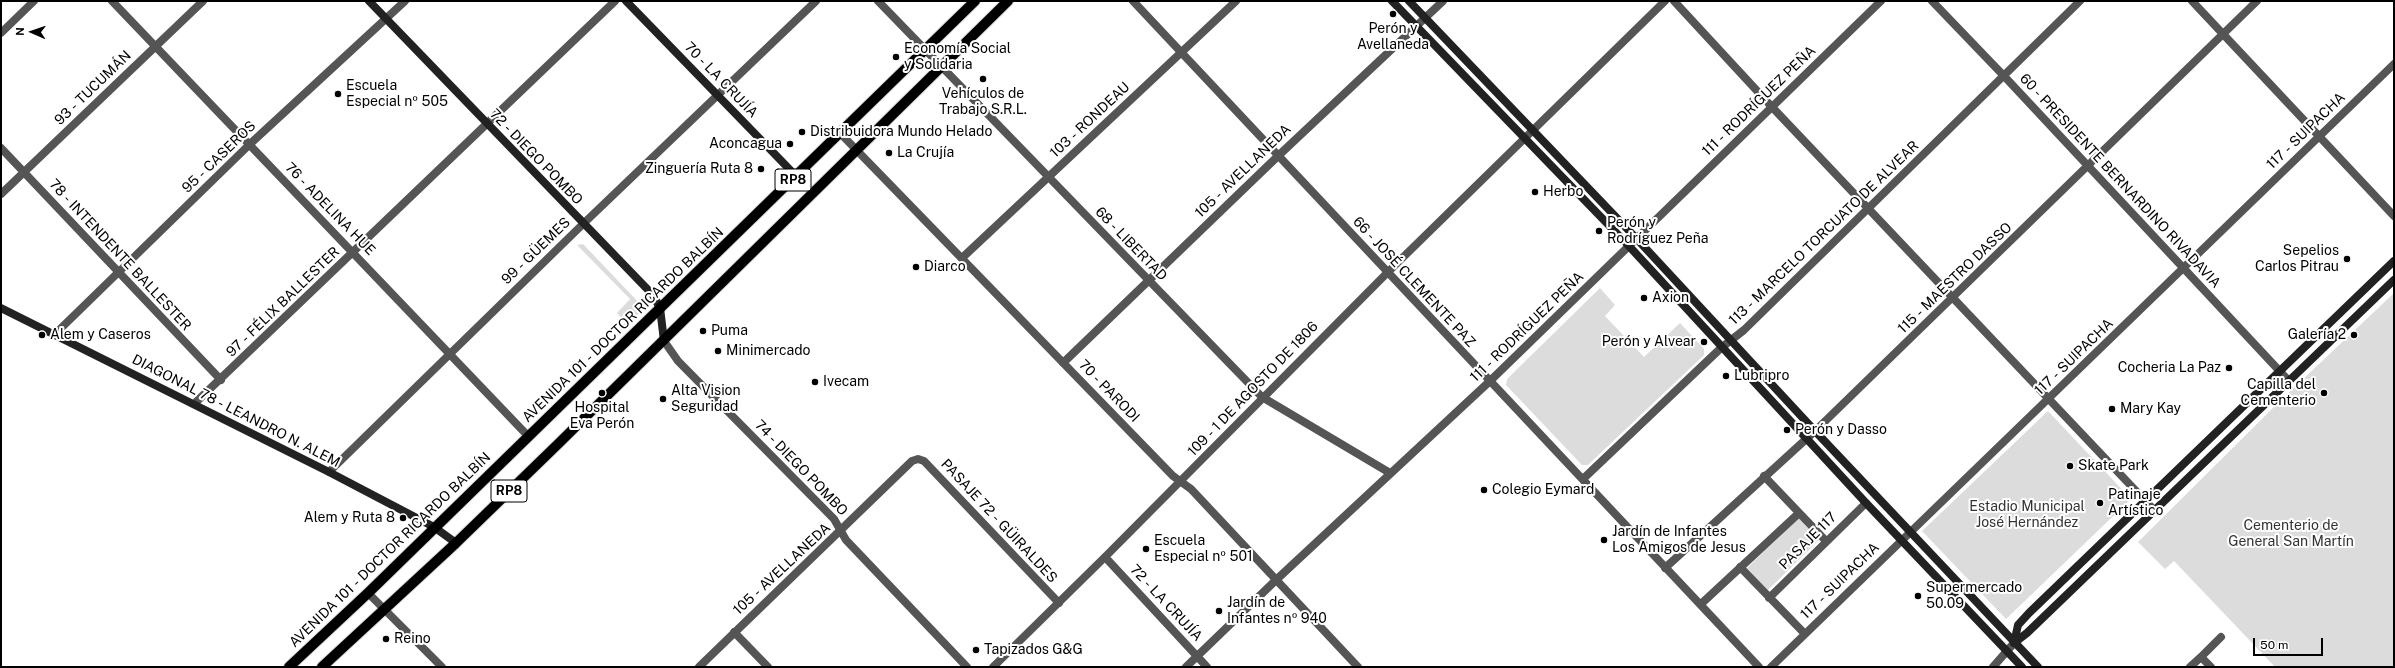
<!DOCTYPE html>
<html>
<head>
<meta charset="utf-8">
<style>
  body { margin:0 }
  #map { position:relative; width:2395px; height:668px; overflow:hidden; background:#fff; font-family:"Public Sans",sans-serif }
  canvas { display:block }
  .frame { position:absolute; inset:0; border:2px solid #000; pointer-events:none }
  .north { position:absolute; left:12px; top:12px; width:40px; height:40px; -webkit-text-stroke:3px #fff; paint-order:stroke; rotate:272deg; font-size:11px; font-weight:700; line-height:16px; text-align:center; color:#000 }
  .north::after { content:''; display:block; margin:auto; width:14px; height:18px; background:#000; clip-path:polygon(50% 0,100% 100%,50% 72%,0 100%) }
  .scale { position:absolute; left:2253px; top:638px; width:70px; height:18px; box-sizing:border-box; border:2px solid #000; border-top:0; padding-left:5px; font-size:12px; line-height:14px; white-space:nowrap; color:#000; -webkit-text-stroke:3px #fff; paint-order:stroke }
</style>
</head>
<body>
<div id="map">
<canvas width="2395" height="668"></canvas>
<div class="frame"></div>
<div class="north">N</div>
<div class="scale">50 m</div>
</div>
<script>
const g = document.querySelector('canvas').getContext('2d');
g.lineJoin = 'round';
function fill(path, color) {
  g.fillStyle = color;
  g.fill(path, 'evenodd');
}
function poly(rows) {
  const path = new Path2D();
  for (const r of rows) {
    path.moveTo(r[0], r[1]);
    for (let i = 2; i < r.length; i += 2) path.lineTo(r[i], r[i + 1]);
  }
  return path;
}
function trace(path, color, width, dash) {
  g.strokeStyle = color;
  g.lineWidth = width;
  g.lineCap = dash ? 'butt' : 'round';
  g.setLineDash(dash || []);
  g.stroke(path);
}
function drawText(font, color, halo, rows, align = 'center') {
  g.font = font + ' "Public Sans",sans-serif';
  g.lineWidth = 4;
  g.setLineDash([]);
  g.textBaseline = 'middle';
  g.strokeStyle = halo;
  g.fillStyle = color;
  for (const [text, x, y, turn = 0] of rows) {
    g.save();
    g.translate(x, y);
    g.rotate((+turn || 0) * Math.PI / 180);
    g.textAlign = isNaN(turn) ? turn : align;
    if (halo) g.strokeText(text, 0, 0);
    g.fillText(text, 0, 0);
    g.restore();
  }
}
fill(poly([
  [583,244,644,308,607,346,605,344,626,322,617,313,630,299,577,245],
  [1600,288,1615,305,1605,316,1644,357,1680,323,1704,349,1704,355,1588,465,1582,465,1506,385,1507,379],
  [2394,293,2394,667,2275,667,2174,561,2165,569,2138,542,2281,400],
  [2048,411,2131,499,2006,619,1922,531],
  [1799,518,1819,540,1768,590,1747,568]
]), '#dcdcdc');
const primary = poly([
  [289,667,368,593,975,1],
  [322,667,456,543,557,445,1008,1]
]);
trace(primary, '#dbdbdb', 12);
trace(poly([
  [112,1,528,436],
  [878,1,1262,397,1390,473],
  [1133,1,1759,667],
  [1674,1,1772,107,2154,510],
  [1932,1,2004,76,2288,380],
  [2192,1,2394,216],
  [1,33,34,1],
  [840,133,1173,476,1191,489,1358,667],
  [1,148,221,380],
  [1,194,203,1],
  [962,258,1236,1],
  [54,335,250,144,405,1],
  [664,341,678,361,834,519,846,540,967,667],
  [1063,363,1278,156,1443,1],
  [194,404,615,1],
  [329,472,583,224,816,1],
  [1764,476,1826,541],
  [1583,479,1721,348,1744,330,2080,1],
  [1105,557,1207,667],
  [1740,567,1805,634],
  [1665,568,1815,431,2257,1],
  [368,593,442,667],
  [1769,598,1866,503],
  [1701,604,1799,513],
  [734,632,768,667],
  [2201,657,2221,637],
  [699,667,912,461,918,459,924,461,1059,603],
  [993,667,1105,557,1388,272,1665,1],
  [1186,667,1276,580,1490,381,1881,1],
  [1771,667,2394,64],
  [1993,667,2014,643],
  [2190,667,2201,657,2211,667]
]), '#555', 8);
trace(poly([
  [369,1,653,295,660,308,664,341],
  [626,1,796,176],
  [1392,1,1628,245,1866,503,2022,667],
  [1409,1,1636,238,1815,431,2038,667],
  [1,308,329,472,434,527,456,543],
  [2014,643,2018,625,2029,613,2394,261],
  [2014,643,2027,633,2394,280]
]), '#222', 8);
trace(primary, '#000', 10);
for (const [x, y, r, color] of [
  [1393,14,4,"#000"],
  [896,57,4,"#000"],
  [983,79,4,"#000"],
  [338,94,4,"#000"],
  [802,132,4,"#000"],
  [790,144,4,"#000"],
  [889,153,4,"#000"],
  [761,169,4,"#000"],
  [1535,192,4,"#000"],
  [1599,231,4,"#000"],
  [2347,259,4,"#000"],
  [916,267,4,"#000"],
  [1644,298,4,"#000"],
  [703,331,4,"#000"],
  [42,335,4,"#000"],
  [2354,335,4,"#000"],
  [1704,342,4,"#000"],
  [718,351,4,"#000"],
  [2229,368,4,"#000"],
  [1726,376,4,"#000"],
  [815,382,4,"#000"],
  [602,393,4,"#000"],
  [2324,393,4,"#000"],
  [663,399,4,"#000"],
  [2112,409,4,"#000"],
  [1787,430,4,"#000"],
  [2070,466,4,"#000"],
  [1484,490,4,"#000"],
  [2100,503,4,"#000"],
  [403,518,4,"#000"],
  [1604,540,4,"#000"],
  [1146,549,4,"#000"],
  [1918,596,4,"#000"],
  [1219,611,4,"#000"],
  [386,639,4,"#000"],
  [976,650,4,"#000"]
]) {
  const dot = new Path2D();
  dot.arc(x, y, r, 0, 2 * Math.PI);
  g.fillStyle = color;
  g.fill(dot);
  trace(dot, '#fff', 1.5);
}
for (const [x, y, w] of [
  [793,180,36],
  [509,491,36]
]) {
  const box = new Path2D();
  box.roundRect(x - w / 2, y - 11, w, 22, 3);
  g.fillStyle = '#fff';
  g.fill(box);
  trace(box, '#000', 1);
}
drawText('bold 13px', '#000', null, [
  ["RP8",793,180],
  ["RP8",509,491]
]);
drawText('14px', '#000', '#fff', [
  ["Perón y",1393,29,"center"],
  ["Avellaneda",1393,45,"center"],
  ["Economía Social",904,49],
  ["y Solidaria",904,65],
  ["Escuela",346,86],
  ["Especial nº 505",346,102],
  ["Vehículos de",983,94,"center"],
  ["Trabajo S.R.L.",983,110,"center"],
  ["Distribuidora Mundo Helado",810,132],
  ["Aconcagua",782,144,"right"],
  ["La Crujía",897,153],
  ["Zinguería Ruta 8",753,169,"right"],
  ["Herbo",1543,192],
  ["Perón y",1607,223],
  ["Rodríguez Peña",1607,239],
  ["Sepelios",2339,251,"right"],
  ["Carlos Pitrau",2339,267,"right"],
  ["Diarco",924,267],
  ["Axion",1652,298],
  ["Puma",711,331],
  ["Alem y Caseros",50,335],
  ["Galería 2",2346,335,"right"],
  ["Perón y Alvear",1696,342,"right"],
  ["Minimercado",726,351],
  ["Cocheria La Paz",2221,368,"right"],
  ["Lubripro",1734,376],
  ["Ivecam",823,382],
  ["Capilla del",2316,385,"right"],
  ["Cementerio",2316,401,"right"],
  ["Alta Vision",671,391],
  ["Seguridad",671,407],
  ["Hospital",602,408,"center"],
  ["Eva Perón",602,424,"center"],
  ["Mary Kay",2120,409],
  ["Perón y Dasso",1795,430],
  ["Skate Park",2078,466],
  ["Colegio Eymard",1492,490],
  ["Patinaje",2108,495],
  ["Artístico",2108,511],
  ["Alem y Ruta 8",395,518,"right"],
  ["Jardín de Infantes",1612,532],
  ["Los Amigos de Jesus",1612,548],
  ["Escuela",1154,541],
  ["Especial nº 501",1154,557],
  ["Supermercado",1926,588],
  ["50.09",1926,604],
  ["Jardín de",1227,603],
  ["Infantes nº 940",1227,619],
  ["Reino",394,639],
  ["Tapizados G&G",984,650]
], 'left');
drawText('14px', '#000', '#fff', [
  ["70 - LA CRUJÍA",721,80,46],
  ["93 - TUCUMÁN",93,88,-44],
  ["111 - RODRÍGUEZ PEÑA",1759,101,-44],
  ["103 - RONDEAU",1090,120,-43],
  ["117 - SUIPACHA",2306,131,-44],
  ["95 - CASEROS",219,157,-44],
  ["72 - DIEGO POMBO",536,157,46],
  ["105 - AVELLANEDA",1243,171,-44],
  ["60 - PRESIDENTE BERNARDINO RIVADAVIA",2120,181,47],
  ["76 - ADELINA HUE",330,209,46],
  ["113 - MARCELO TORCUATO DE ALVEAR",1824,233,-44],
  ["68 - LIBERTAD",1131,244,46],
  ["99 - GÜEMES",536,251,-44],
  ["78 - INTENDENTE BALLESTER",120,255,47],
  ["115 - MAESTRO DASSO",1955,278,-44],
  ["66 - JOSÉ CLEMENTE PAZ",1414,282,47],
  ["97 - FÉLIX BALLESTER",283,302,-44],
  ["AVENIDA 101 - DOCTOR RICARDO BALBÍN",623,325,-44],
  ["111 - RODRÍGUEZ PEÑA",1527,327,-44],
  ["117 - SUIPACHA",2074,357,-44],
  ["109 - 1 DE AGOSTO DE 1806",1253,389,-46],
  ["70 - PARODI",1109,391,46],
  ["DIAGONAL 78 - LEANDRO N. ALEM",236,411,27],
  ["74 - DIEGO POMBO",801,468,46],
  ["PASAJE 72 - GÜIRALDES",999,521,47],
  ["PASAJE 117",1808,541,-45],
  ["AVENIDA 101 - DOCTOR RICARDO BALBÍN",390,550,-44],
  ["105 - AVELLANEDA",782,569,-43],
  ["117 - SUIPACHA",1840,581,-44],
  ["72 - LA CRUJÍA",1166,603,47]
]);
drawText('14px', '#333', '#fff', [
  ["Estadio Municipal",2027,507],
  ["José Hernández",2027,523],
  ["Cementerio de",2291,526],
  ["General San Martín",2291,542]
]);
</script>
</body>
</html>
